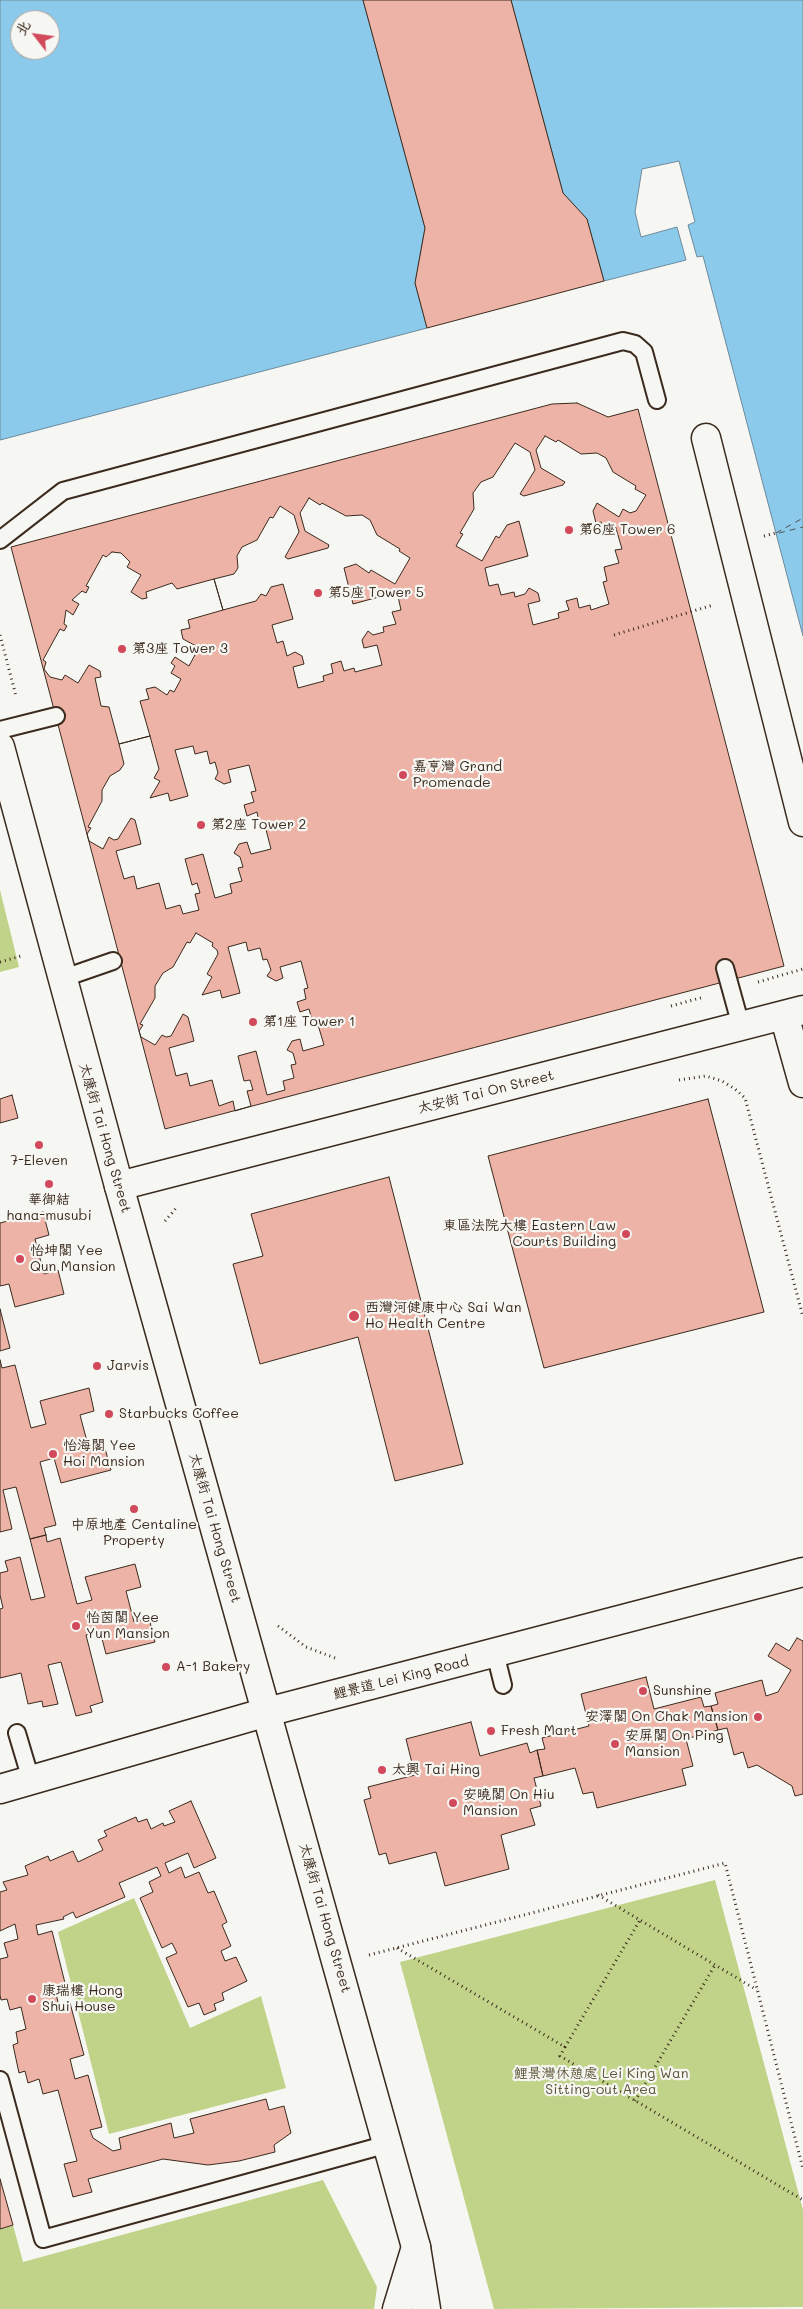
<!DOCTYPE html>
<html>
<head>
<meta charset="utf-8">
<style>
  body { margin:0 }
  #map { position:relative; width:803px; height:2309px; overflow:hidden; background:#f6f6f2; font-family:Mali,"LXGW WenKai TC",sans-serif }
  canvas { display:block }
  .north { position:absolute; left:10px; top:10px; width:50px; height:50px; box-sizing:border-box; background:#f6f6f2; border:1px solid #aba49d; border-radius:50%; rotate:300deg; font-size:14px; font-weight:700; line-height:20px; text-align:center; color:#3b2a1e }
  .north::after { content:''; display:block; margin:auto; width:18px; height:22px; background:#d1495b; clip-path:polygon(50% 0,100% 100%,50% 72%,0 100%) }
</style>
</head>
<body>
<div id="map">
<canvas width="803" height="2309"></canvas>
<div class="north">北</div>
</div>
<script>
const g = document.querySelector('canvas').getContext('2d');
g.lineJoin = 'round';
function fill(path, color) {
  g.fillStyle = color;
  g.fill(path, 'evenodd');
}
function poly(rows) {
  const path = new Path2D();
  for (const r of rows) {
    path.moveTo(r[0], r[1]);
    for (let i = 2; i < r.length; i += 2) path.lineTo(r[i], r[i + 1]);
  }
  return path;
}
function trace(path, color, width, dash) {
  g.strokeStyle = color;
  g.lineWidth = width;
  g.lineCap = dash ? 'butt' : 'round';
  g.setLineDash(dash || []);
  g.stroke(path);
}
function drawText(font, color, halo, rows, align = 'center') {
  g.font = font + ' Mali,"LXGW WenKai TC",sans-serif';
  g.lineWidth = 4.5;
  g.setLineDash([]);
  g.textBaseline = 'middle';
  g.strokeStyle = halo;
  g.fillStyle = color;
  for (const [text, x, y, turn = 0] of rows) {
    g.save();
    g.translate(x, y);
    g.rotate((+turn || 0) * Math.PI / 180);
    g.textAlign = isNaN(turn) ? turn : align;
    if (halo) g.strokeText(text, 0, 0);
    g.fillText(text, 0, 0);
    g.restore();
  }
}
fill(poly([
  [0,890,19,967,0,972],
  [715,1880,803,2210,803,2307,494,2309,400,1962],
  [134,1898,190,2028,261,1996,286,2088,109,2134,58,1932],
  [323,2180,377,2287,374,2309,0,2309,0,2229,13,2225,23,2262]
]), '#c1d388');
const water = poly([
  [0,0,363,0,425,228,415,283,427,328,0,440,0,0],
  [20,20,50,20,50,50,20,50,20,20],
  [511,0,803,0,803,636,703,256,697,257,688,225,695,222,679,161,642,169,635,212,641,237,677,227,686,260,604,281,587,219,563,193,511,0]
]);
fill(water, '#8ccaec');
trace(water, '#6c8a9a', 1);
trace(poly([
  [776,533,803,518],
  [779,533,803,527]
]), '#4f5252', 1, [6, 5]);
const building = poly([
  [363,0,511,0,563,193,587,219,604,281,427,328,415,283,425,228,363,0],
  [577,403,608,417,638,409,784,966,165,1129,11,547,552,404,577,403],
  [545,436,556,442,558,440,581,454,597,453,606,458,613,472,636,486,635,489,646,495,636,511,630,513,623,509,619,517,597,503,593,511,596,523,601,522,603,528,615,525,622,549,615,550,619,563,604,567,607,581,603,582,609,604,591,610,590,605,579,608,577,598,566,601,569,610,558,613,559,618,533,625,528,604,540,601,538,593,529,588,525,594,515,597,514,592,501,595,498,584,489,586,485,568,528,556,519,521,507,525,499,538,496,536,482,561,456,546,463,534,460,533,474,509,473,493,481,482,493,477,515,443,530,452,535,470,520,494,524,496,563,485,565,482,541,468,536,450,545,436],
  [309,498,320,505,322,503,346,516,362,515,370,520,377,535,400,549,399,551,410,558,395,584,371,570,369,573,356,564,344,568,353,604,397,592,401,610,392,612,396,624,383,627,384,632,373,635,368,631,362,640,364,648,377,645,382,665,355,672,354,668,344,671,341,661,331,664,333,673,323,676,324,681,298,688,293,667,304,664,302,656,295,652,287,656,283,641,277,643,272,625,293,619,283,584,271,587,266,596,261,594,256,601,223,610,214,579,234,574,238,568,237,556,242,547,257,540,270,517,273,518,280,506,294,515,299,532,285,557,288,559,328,548,329,545,305,531,300,513,309,498],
  [112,552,121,553,130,562,127,567,141,575,131,592,142,599,147,598,146,592,172,583,177,589,214,579,223,610,188,620,190,628,181,630,183,639,196,646,193,651,196,653,189,666,175,657,171,663,175,666,171,673,181,679,174,692,170,690,167,695,155,687,146,689,149,699,140,701,150,736,119,744,109,707,101,706,95,678,101,677,100,671,89,665,78,683,65,675,62,680,50,677,44,669,46,662,43,660,60,629,64,631,67,626,64,624,66,610,73,615,79,604,72,600,82,591,86,593,89,587,86,586,103,555,106,557,112,552],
  [150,736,159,769,154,778,160,781,150,798,168,793,170,801,188,796,175,750,193,746,195,754,207,751,210,764,215,762,218,773,215,779,224,784,231,782,228,770,249,765,256,791,251,792,254,802,244,805,247,816,257,812,259,823,264,822,271,849,251,854,247,842,239,844,234,853,240,857,243,867,238,868,242,881,230,884,232,893,215,898,203,854,185,859,192,885,197,883,200,893,195,894,199,910,183,914,180,905,166,909,159,883,137,889,134,876,124,879,116,851,141,844,135,820,131,818,118,839,114,840,109,837,103,849,89,841,87,834,91,828,88,827,102,801,102,790,110,776,120,770,124,764,119,744,150,736],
  [196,933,213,943,212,946,217,950,218,954,207,974,212,977,202,995,220,990,222,998,240,993,228,947,246,942,248,951,260,948,263,960,267,959,271,970,267,976,276,981,283,978,280,967,301,961,308,988,304,989,306,999,297,1002,300,1012,309,1009,312,1020,316,1018,324,1045,303,1051,300,1039,292,1041,287,1050,293,1053,296,1064,291,1065,294,1078,283,1081,285,1090,267,1095,256,1051,238,1056,244,1081,250,1080,253,1090,247,1091,251,1106,235,1111,233,1101,219,1106,212,1080,190,1086,187,1073,176,1076,169,1048,194,1041,188,1017,183,1014,171,1036,166,1037,162,1035,155,1045,141,1037,139,1031,143,1025,140,1024,155,998,155,986,163,973,173,967,187,942,190,943,196,933],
  [12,1095,18,1118,0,1123,0,1099,12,1095],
  [708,1099,764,1312,544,1368,488,1156,708,1099],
  [389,1177,463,1464,395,1481,358,1337,260,1364,233,1264,263,1256,251,1214,389,1177],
  [43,1212,49,1235,35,1239,44,1274,58,1270,64,1294,15,1307,9,1284,0,1286,0,1223,43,1212],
  [0,1309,10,1348,0,1351,0,1309],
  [0,1360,2,1368,15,1365,31,1428,46,1424,40,1401,89,1388,94,1411,80,1415,89,1449,104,1445,111,1470,61,1483,54,1458,40,1462,56,1525,44,1528,46,1535,30,1539,16,1487,3,1490,12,1529,0,1532,0,1360],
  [46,1535,47,1542,60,1538,77,1604,92,1600,85,1577,135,1564,141,1587,126,1591,134,1622,149,1618,155,1642,106,1654,100,1631,86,1635,103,1702,90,1706,92,1712,76,1716,61,1662,48,1665,58,1704,43,1707,42,1701,28,1704,21,1673,0,1678,0,1609,3,1608,0,1595,0,1573,8,1571,5,1561,20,1557,31,1600,45,1597,30,1539,46,1535],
  [797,1638,803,1641,803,1794,795,1796,792,1786,757,1765,748,1768,743,1752,734,1755,727,1728,718,1730,711,1706,718,1704,715,1693,762,1680,766,1696,778,1692,791,1670,768,1656,776,1643,789,1651,797,1638],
  [646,1677,654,1709,701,1697,704,1707,711,1706,718,1730,686,1739,693,1766,682,1769,686,1785,597,1808,593,1792,583,1794,575,1768,543,1776,537,1750,545,1749,542,1738,589,1726,581,1694,646,1677],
  [471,1722,480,1756,527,1743,530,1753,537,1750,543,1776,534,1778,541,1806,530,1809,535,1825,501,1835,509,1869,445,1886,436,1852,389,1864,386,1853,379,1855,364,1800,371,1798,368,1787,415,1775,406,1739,471,1722],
  [191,1801,216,1858,194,1868,188,1853,165,1863,169,1873,181,1867,185,1878,199,1872,208,1893,214,1891,227,1922,222,1925,231,1946,221,1951,225,1961,236,1957,247,1981,222,1993,224,2000,214,2004,216,2010,204,2015,199,2003,188,2007,166,1958,177,1953,172,1943,162,1948,140,1898,153,1892,149,1882,161,1876,157,1867,119,1883,125,1897,76,1918,73,1912,63,1917,64,1919,36,1925,38,1935,52,1931,65,1983,54,1986,59,2006,70,2003,84,2055,70,2059,75,2079,88,2075,102,2127,90,2130,93,2138,113,2151,121,2149,119,2138,171,2123,174,2138,194,2133,190,2119,266,2099,269,2110,284,2106,291,2133,274,2145,275,2152,239,2161,208,2165,163,2159,88,2179,92,2192,73,2197,64,2164,77,2161,58,2090,43,2094,39,2079,28,2083,25,2071,19,2073,13,2045,18,2043,16,2032,26,2029,21,2007,10,2010,7,1999,1,2000,0,1995,0,1959,8,1957,4,1943,18,1939,15,1924,0,1931,0,1892,7,1890,3,1882,28,1875,25,1866,48,1856,50,1861,73,1851,78,1862,103,1850,98,1840,107,1836,104,1831,136,1817,138,1822,147,1819,151,1829,163,1823,164,1826,175,1822,169,1811,191,1801],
  [0,2179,13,2225,0,2229,0,2179]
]);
fill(building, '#edb3a7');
trace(building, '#3b2a1e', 1);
const lane = poly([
  [0,540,63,491,623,341,635,344,644,352,657,400],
  [0,730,56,716],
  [725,968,741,1026],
  [61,979,113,961],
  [495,1653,503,1685],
  [17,1733,31,1780],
  [0,2080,43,2239,388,2144]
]);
const street = poly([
  [706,438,803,822],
  [0,747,119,1186],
  [0,1789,267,1712,803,1572]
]);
const secondary = poly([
  [784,1015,803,1083],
  [426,2309,416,2247,119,1186,803,1010]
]);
const highway = poly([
  [397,2309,416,2247]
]);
trace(lane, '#3b2a1e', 20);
trace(street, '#3b2a1e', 31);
trace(secondary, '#3b2a1e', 31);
trace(highway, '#3b2a1e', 31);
trace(poly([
  [764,536,776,533],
  [0,635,16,696],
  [614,635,713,605],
  [0,962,21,956],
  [758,982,803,969],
  [671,1006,704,997],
  [679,1080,706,1076,722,1081,735,1089,745,1098,803,1317],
  [165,1221,177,1207],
  [278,1626,306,1647,335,1658],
  [598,1895,757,1990],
  [397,1948,565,2047,560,2056,803,2200],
  [369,1955,725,1863,803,2169],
  [565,2047,640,1920],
  [635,2101,715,1965]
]), '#3b2a1e', 3, [1, 4]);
trace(lane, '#f6f6f2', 16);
trace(street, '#f6f6f2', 28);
trace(secondary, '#f6f6f2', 28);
trace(highway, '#f6f6f2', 28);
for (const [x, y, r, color] of [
  [569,530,5,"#d1495b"],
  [318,593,5,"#d1495b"],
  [122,649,5,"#d1495b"],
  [403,775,5,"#d1495b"],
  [201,825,5,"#d1495b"],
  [253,1022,5,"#d1495b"],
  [39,1145,5,"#d1495b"],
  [49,1184,5,"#d1495b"],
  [626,1234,5,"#d1495b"],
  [20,1259,5,"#d1495b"],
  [354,1316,6,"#d1495b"],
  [97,1366,5,"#d1495b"],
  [109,1414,5,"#d1495b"],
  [53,1454,5,"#d1495b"],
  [134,1509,5,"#d1495b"],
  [76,1626,5,"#d1495b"],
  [166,1667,5,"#d1495b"],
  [643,1691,5,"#d1495b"],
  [758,1717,5,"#d1495b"],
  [491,1731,5,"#d1495b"],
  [615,1744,5,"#d1495b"],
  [382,1770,5,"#d1495b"],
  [453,1803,5,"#d1495b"],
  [32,1999,5,"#d1495b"]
]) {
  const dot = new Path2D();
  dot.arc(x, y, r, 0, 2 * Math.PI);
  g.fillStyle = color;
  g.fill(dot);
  trace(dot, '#f6f6f2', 2);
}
drawText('14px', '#3b2a1e', '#f6f6f2', [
  ["第6座 Tower 6",579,530],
  ["第5座 Tower 5",328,593],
  ["第3座 Tower 3",132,649],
  ["嘉亨灣 Grand",413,767],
  ["Promenade",413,783],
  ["第2座 Tower 2",211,825],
  ["第1座 Tower 1",263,1022],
  ["7-Eleven",39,1161,"center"],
  ["華御結",49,1200,"center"],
  ["hana-musubi",49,1216,"center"],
  ["東區法院大樓 Eastern Law",616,1226,"right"],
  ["Courts Building",616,1242,"right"],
  ["怡坤閣 Yee",30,1251],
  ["Qun Mansion",30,1267],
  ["西灣河健康中心 Sai Wan",365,1308],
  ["Ho Health Centre",365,1324],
  ["Jarvis",107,1366],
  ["Starbucks Coffee",119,1414],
  ["怡海閣 Yee",63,1446],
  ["Hoi Mansion",63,1462],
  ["中原地產 Centaline",134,1525,"center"],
  ["Property",134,1541,"center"],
  ["怡茵閣 Yee",86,1618],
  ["Yun Mansion",86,1634],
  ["A-1 Bakery",176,1667],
  ["Sunshine",653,1691],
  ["安澤閣 On Chak Mansion",748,1717,"right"],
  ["Fresh Mart",501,1731],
  ["安屏閣 On Ping",625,1736],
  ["Mansion",625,1752],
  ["太興 Tai Hing",392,1770],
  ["安曉閣 On Hiu",463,1795],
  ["Mansion",463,1811],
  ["康瑞樓 Hong",42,1991],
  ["Shui House",42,2007]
], 'left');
drawText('14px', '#3b2a1e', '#f6f6f2', [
  ["太安街 Tai On Street",486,1092,-14],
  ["太康街 Tai Hong Street",105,1138,74],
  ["太康街 Tai Hong Street",215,1528,74],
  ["鯉景道 Lei King Road",401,1678,-14],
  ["太康街 Tai Hong Street",325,1918,74]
]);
drawText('14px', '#5c5438', '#f6f6f2', [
  ["鯉景灣休憩處 Lei King Wan",601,2074],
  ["Sitting-out Area",601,2090]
]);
</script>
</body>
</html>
